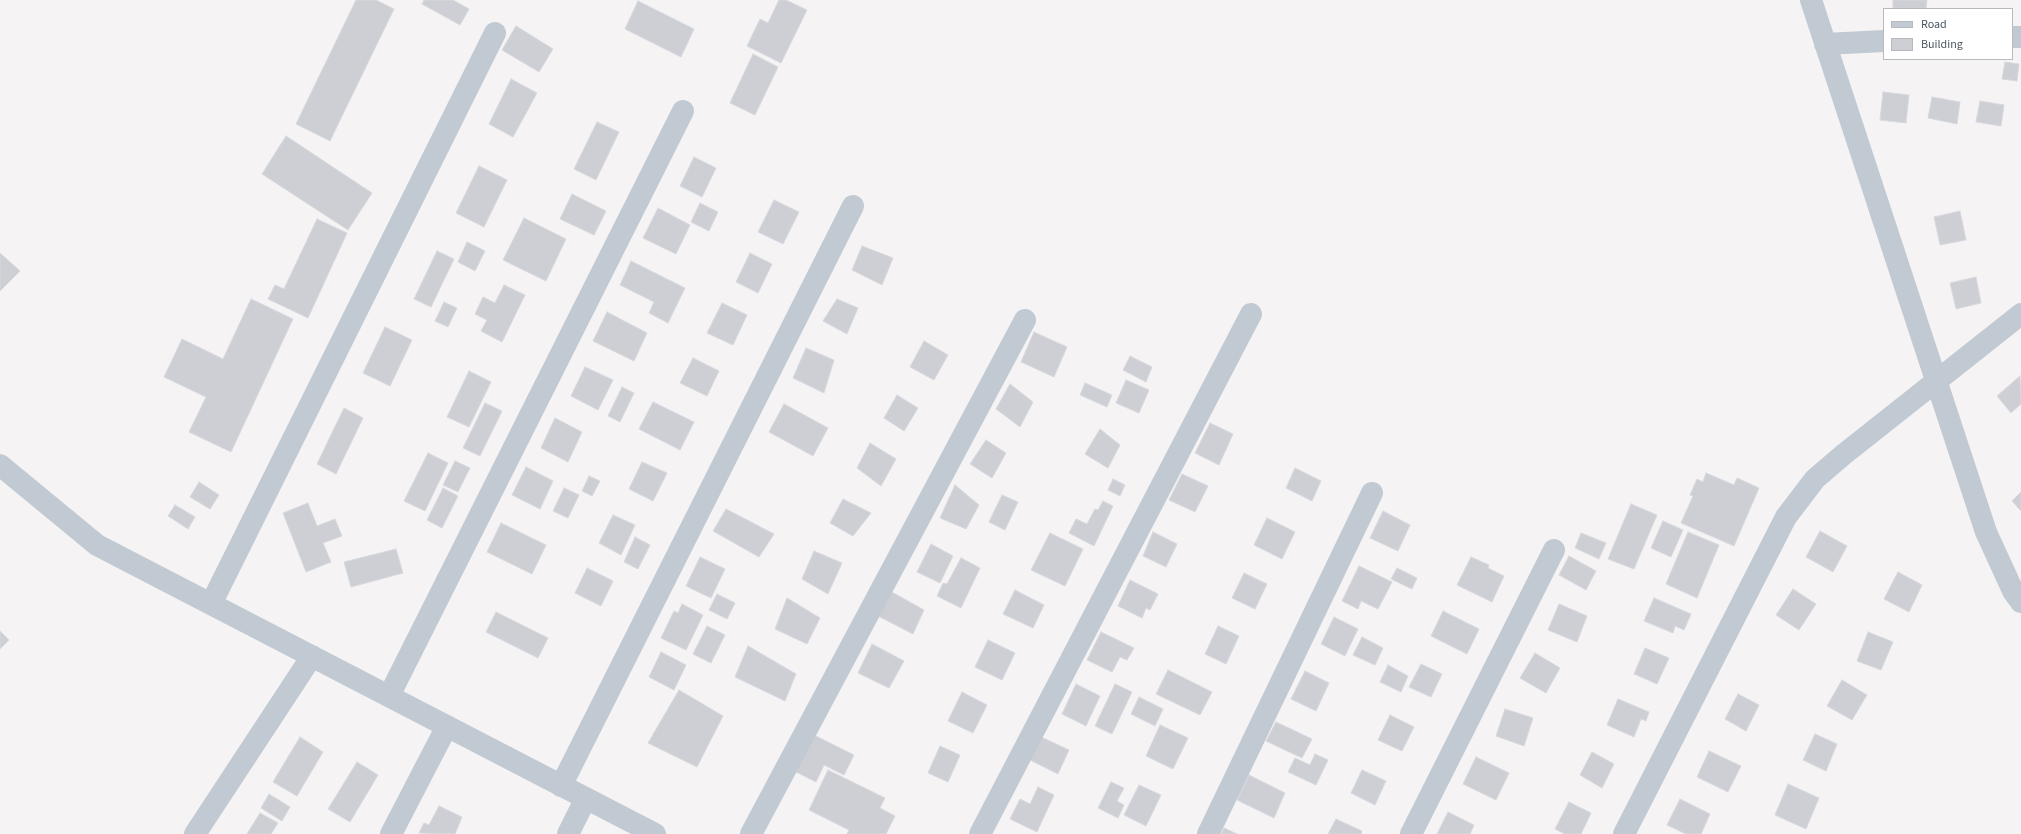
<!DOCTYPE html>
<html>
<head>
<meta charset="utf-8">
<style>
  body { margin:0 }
  #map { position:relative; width:2021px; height:834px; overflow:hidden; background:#f5f3f3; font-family:"Source Sans 3",sans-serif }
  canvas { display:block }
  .legend { position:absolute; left:1883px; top:8px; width:130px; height:52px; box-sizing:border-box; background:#fff; border:1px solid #b7bbc0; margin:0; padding:5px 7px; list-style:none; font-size:12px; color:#4a5661 }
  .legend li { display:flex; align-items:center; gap:8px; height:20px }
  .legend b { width:20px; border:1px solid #b7bbc0 }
</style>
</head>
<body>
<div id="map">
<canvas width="2021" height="834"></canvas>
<ul class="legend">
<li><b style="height:5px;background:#c1cad2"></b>Road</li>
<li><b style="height:11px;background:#cdcfd5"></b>Building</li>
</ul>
</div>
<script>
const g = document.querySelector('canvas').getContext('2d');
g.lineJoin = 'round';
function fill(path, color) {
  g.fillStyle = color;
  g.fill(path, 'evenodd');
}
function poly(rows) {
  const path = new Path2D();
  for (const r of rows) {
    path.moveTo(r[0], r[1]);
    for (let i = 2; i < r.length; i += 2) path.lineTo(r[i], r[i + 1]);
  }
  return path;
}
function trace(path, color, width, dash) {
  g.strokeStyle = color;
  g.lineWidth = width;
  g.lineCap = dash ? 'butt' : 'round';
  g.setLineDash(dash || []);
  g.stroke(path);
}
const building = poly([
  [356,0,376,0,394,9,330,141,296,124,356,0],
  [424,0,453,0,469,9,460,25,422,4,424,0],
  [779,0,786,0,807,10,781,63,747,46,760,19,768,23,779,0],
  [1893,0,1927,0,1926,9,1893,8,1893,0],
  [638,1,694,29,681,57,625,29,638,1],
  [516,26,553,49,539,72,502,50,516,26],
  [753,54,778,67,755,115,730,103,753,54],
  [2005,62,2019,64,2017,81,2002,79,2005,62],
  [511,79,537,93,513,137,489,124,511,79],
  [1883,92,1909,95,1906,123,1880,120,1883,92],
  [1932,97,1960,102,1957,124,1928,118,1932,97],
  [1980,101,2004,105,2001,126,1976,122,1980,101],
  [597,122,619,132,596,180,574,169,597,122],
  [286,136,372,193,348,230,262,174,286,136],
  [694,157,716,168,702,197,680,186,694,157],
  [479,166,507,180,484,227,456,213,479,166],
  [572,194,606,211,594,235,560,219,572,194],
  [774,200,799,212,783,244,758,232,774,200],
  [700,203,718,212,709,231,691,222,700,203],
  [658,208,690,225,676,254,643,238,658,208],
  [1960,211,1966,240,1940,245,1934,217,1960,211],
  [524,218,566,239,546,281,503,260,524,218],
  [317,219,347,233,308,318,268,299,275,285,284,289,317,219],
  [467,242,485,251,475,271,458,262,467,242],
  [862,246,893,258,882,285,852,270,862,246],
  [437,251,454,259,431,307,414,299,437,251],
  [0,253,20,271,0,291,0,253],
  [750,253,772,264,758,293,736,282,750,253],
  [631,261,685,288,668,323,649,313,654,302,620,285,631,261],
  [1976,277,1981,303,1956,309,1950,283,1976,277],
  [504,285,525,295,502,342,481,331,487,320,475,314,483,297,495,303,504,285],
  [251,299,293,319,231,452,189,432,206,397,164,377,182,339,223,359,251,299],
  [837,299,858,308,847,334,823,321,837,299],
  [444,302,457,308,448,327,435,321,444,302],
  [722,303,747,315,733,345,707,333,722,303],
  [607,312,647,333,634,361,593,341,607,312],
  [385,327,412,340,390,386,363,373,385,327],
  [1034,332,1067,347,1054,377,1021,362,1034,332],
  [924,341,948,355,934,380,910,367,924,341],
  [806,348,834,360,824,393,793,378,806,348],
  [1130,356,1152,367,1146,382,1123,370,1130,356],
  [693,358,719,371,707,396,680,383,693,358],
  [585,367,613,380,598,410,571,396,585,367],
  [469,371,491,382,469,427,447,417,469,371],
  [2020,376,2021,404,2011,413,1997,396,2020,376],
  [1126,380,1149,390,1139,413,1116,403,1126,380],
  [1085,383,1112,395,1107,407,1080,395,1085,383],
  [1010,384,1033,402,1020,427,996,409,1010,384],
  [622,387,634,393,620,422,608,416,622,387],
  [897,395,918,408,904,431,884,418,897,395],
  [653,402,694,422,680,450,639,429,653,402],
  [485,403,502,411,480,456,463,448,485,403],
  [784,404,828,428,813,456,769,432,784,404],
  [344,408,363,418,336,474,317,464,344,408],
  [555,418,582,432,568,462,541,448,555,418],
  [1210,423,1233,434,1219,465,1195,453,1210,423],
  [1100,429,1120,445,1108,468,1085,454,1100,429],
  [986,440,1006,453,992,478,970,464,986,440],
  [870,443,896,459,881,486,857,468,870,443],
  [428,453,448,463,425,511,404,501,428,453],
  [455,461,470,468,458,492,443,485,455,461],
  [642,462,667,473,653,501,629,489,642,462],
  [526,467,553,481,540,509,512,495,526,467],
  [1295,468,1321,481,1312,501,1286,488,1295,468],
  [1706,473,1734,485,1737,478,1759,488,1734,546,1681,523,1693,496,1690,495,1697,479,1703,482,1706,473],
  [1182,474,1208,486,1195,512,1169,500,1182,474],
  [589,476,600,481,592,496,582,491,589,476],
  [1113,479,1125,485,1120,496,1108,490,1113,479],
  [199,482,219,495,210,509,190,497,199,482],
  [955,485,979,505,966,529,940,518,955,485],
  [443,488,458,496,442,528,427,520,443,488],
  [564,488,579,495,568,518,553,511,564,488],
  [2021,492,2021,511,2012,501,2021,492],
  [1002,495,1018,502,1005,530,989,522,1002,495],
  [843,499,871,513,853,536,830,523,843,499],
  [1103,501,1113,506,1094,546,1069,533,1076,519,1087,524,1095,509,1098,510,1103,501],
  [308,503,317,526,335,519,342,536,323,543,331,562,306,572,283,513,308,503],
  [1631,504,1657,515,1634,569,1608,559,1631,504],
  [175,505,195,517,188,529,168,516,175,505],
  [726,509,774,534,759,557,713,531,726,509],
  [1383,511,1410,525,1398,551,1370,538,1383,511],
  [613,515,635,525,621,555,599,543,613,515],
  [1267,518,1295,532,1282,559,1254,545,1267,518],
  [1663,521,1683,530,1671,557,1651,548,1663,521],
  [501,523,546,545,532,574,487,552,501,523],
  [1820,531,1847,546,1833,572,1806,557,1820,531],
  [1153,532,1177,544,1166,567,1143,556,1153,532],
  [1688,532,1719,545,1697,598,1666,584,1688,532],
  [1050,533,1083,549,1065,586,1031,570,1050,533],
  [1581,533,1606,543,1599,559,1575,548,1581,533],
  [635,537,650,545,638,569,624,562,635,537],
  [931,544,953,556,940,583,917,572,931,544],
  [396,549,403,573,351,587,344,562,396,549],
  [814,551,842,563,828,594,802,579,814,551],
  [1569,556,1596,571,1586,590,1559,575,1569,556],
  [700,557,725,569,711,598,686,586,700,557],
  [1471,557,1489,565,1488,568,1504,576,1492,602,1457,585,1471,557],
  [961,558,980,568,961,608,937,596,943,583,947,584,961,558],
  [1359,566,1392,582,1378,609,1361,601,1358,609,1342,601,1359,566],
  [587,568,613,581,601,606,575,593,587,568],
  [1397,568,1417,578,1412,589,1391,579,1397,568],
  [1898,572,1922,585,1909,612,1884,599,1898,572],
  [1244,573,1267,584,1255,609,1232,598,1244,573],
  [1130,580,1158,594,1150,610,1146,608,1142,618,1118,606,1130,580],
  [1793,589,1816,604,1799,630,1776,615,1793,589],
  [1015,590,1044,605,1033,628,1003,614,1015,590],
  [890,591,924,610,913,634,876,615,890,591],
  [717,594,735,603,727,619,709,610,717,594],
  [787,598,820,618,807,644,775,629,787,598],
  [1654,598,1691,614,1684,630,1675,626,1673,633,1644,621,1654,598],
  [682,604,703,615,686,650,661,638,674,611,678,613,682,604],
  [1559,604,1587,616,1577,642,1548,630,1559,604],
  [1443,611,1479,629,1467,654,1431,636,1443,611],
  [496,612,548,638,538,658,486,632,496,612],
  [1334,617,1358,629,1345,656,1321,644,1334,617],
  [707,626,725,635,711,663,693,654,707,626],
  [1218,626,1239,636,1226,664,1205,654,1218,626],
  [0,631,9,640,0,649,0,631],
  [1101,632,1134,648,1127,660,1120,657,1112,672,1087,660,1101,632],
  [1868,632,1893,642,1881,670,1857,661,1868,632],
  [1362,637,1383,648,1375,665,1353,655,1362,637],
  [988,640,1015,653,1002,680,975,667,988,640],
  [872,644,904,661,889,688,858,673,872,644],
  [748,646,796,674,785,701,735,677,748,646],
  [1645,648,1669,658,1657,684,1634,674,1645,648],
  [661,652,686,665,674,690,649,677,661,652],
  [1535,653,1560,668,1546,693,1520,678,1535,653],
  [1421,664,1442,674,1431,697,1409,687,1421,664],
  [1388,665,1408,676,1401,692,1380,682,1388,665],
  [1168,670,1212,692,1200,715,1156,694,1168,670],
  [1305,671,1329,683,1316,711,1291,699,1305,671],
  [1842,680,1867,695,1852,720,1827,706,1842,680],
  [1076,684,1100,696,1086,726,1062,714,1076,684],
  [1115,684,1132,692,1112,734,1095,726,1115,684],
  [679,690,723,716,697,767,648,743,679,690],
  [962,692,987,705,973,733,948,721,962,692],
  [1738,694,1759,705,1746,731,1725,719,1738,694],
  [1139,697,1163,709,1155,726,1131,714,1139,697],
  [1618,699,1649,712,1646,721,1641,719,1634,737,1607,725,1618,699],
  [1505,709,1533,718,1524,746,1496,736,1505,709],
  [1390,715,1414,727,1402,751,1378,740,1390,715],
  [1276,722,1312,739,1302,758,1266,741,1276,722],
  [1160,725,1188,738,1173,769,1146,756,1160,725],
  [1815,734,1837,744,1826,771,1803,760,1815,734],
  [814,735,854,755,844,775,824,765,816,782,796,772,814,735],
  [1037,735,1069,750,1058,774,1026,758,1037,735],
  [300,737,323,752,297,796,273,782,300,737],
  [940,746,960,755,948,782,928,773,940,746],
  [1709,751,1741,766,1728,792,1697,777,1709,751],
  [1592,752,1614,764,1602,788,1580,775,1592,752],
  [1315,754,1328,760,1316,785,1288,772,1295,758,1310,765,1315,754],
  [1476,757,1509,773,1496,800,1463,784,1476,757],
  [357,762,378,775,350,822,328,809,357,762],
  [828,770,885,798,880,808,895,816,886,834,847,834,849,830,809,810,828,770],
  [1362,770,1386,781,1375,805,1351,793,1362,770],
  [1249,775,1285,793,1274,818,1237,800,1249,775],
  [1111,782,1124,788,1117,801,1124,805,1118,818,1098,808,1111,782],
  [1788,784,1819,798,1806,829,1775,815,1788,784],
  [1139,785,1161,795,1146,826,1124,815,1139,785],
  [1038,787,1054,795,1037,832,1010,819,1020,799,1030,804,1038,787],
  [269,794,290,807,282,821,261,808,269,794],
  [1680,799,1710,814,1701,834,1686,834,1667,825,1680,799],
  [1569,802,1591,813,1581,834,1565,834,1555,829,1569,802],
  [439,806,462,817,455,834,419,833,424,823,429,825,439,806],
  [1448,812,1474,825,1470,834,1437,834,1448,812],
  [260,813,278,823,271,834,247,834,260,813],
  [1336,819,1362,831,1361,834,1328,834,1336,819],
  [1224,828,1237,834,1221,834,1224,828]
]);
fill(building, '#cdcfd5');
trace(building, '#d7d9de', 1);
trace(poly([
  [1811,0,1986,532,2013,591,2021,602],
  [2012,37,2021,37],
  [1825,44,1884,41],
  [0,465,97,545,655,834],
  [211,604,495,33],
  [389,696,683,111],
  [561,786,853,206],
  [195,834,312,656],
  [391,834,447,726],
  [568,834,586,798],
  [751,834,1025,320],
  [980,834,1251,314],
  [1208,834,1372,493],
  [1411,834,1554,550],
  [1624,834,1786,517,1815,479,1843,455,2021,314]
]), '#c1cad2', 22);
</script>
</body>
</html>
